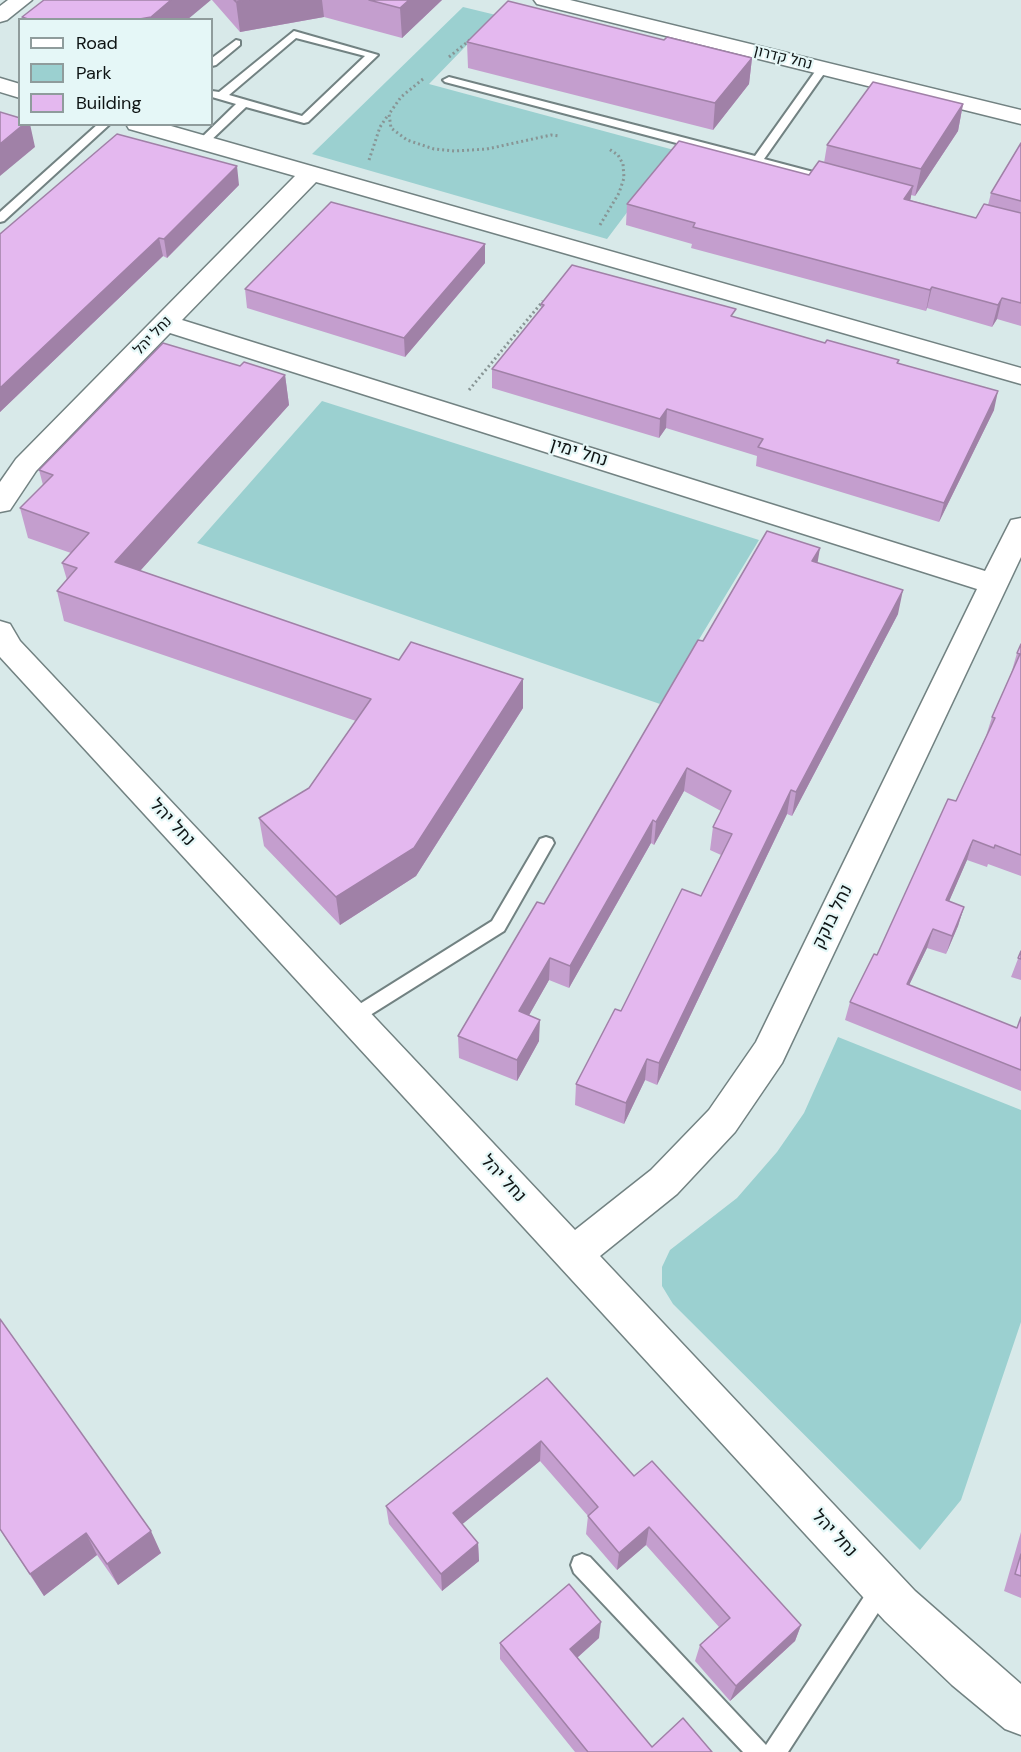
<!DOCTYPE html>
<html>
<head>
<meta charset="utf-8">
<style>
  body { margin:0 }
  #map { position:relative; width:1021px; height:1752px; overflow:hidden; background:#d8e9e9; font-family:"DM Sans",sans-serif }
  canvas { display:block }
  .legend { position:absolute; left:18px; top:18px; width:195px; height:108px; box-sizing:border-box; background:#e5f7f7; border:2px solid #8f9c9c; margin:0; padding:8px 10px; list-style:none; font-size:18px; color:#0e1414 }
  .legend li { display:flex; align-items:center; gap:12px; height:30px }
  .legend b { width:30px; border:2px solid #8f9c9c }
</style>
</head>
<body>
<div id="map">
<canvas width="1021" height="1752"></canvas>
<ul class="legend">
<li><b style="height:8px;background:#fff"></b>Road</li>
<li><b style="height:16px;background:#9bd0d0"></b>Park</li>
<li><b style="height:16px;background:#e4b8ef"></b>Building</li>
</ul>
</div>
<script>
const g = document.querySelector('canvas').getContext('2d');
g.lineJoin = 'round';
function fill(path, color) {
  g.fillStyle = color;
  g.fill(path, 'evenodd');
}
function poly(rows) {
  const path = new Path2D();
  for (const r of rows) {
    path.moveTo(r[0], r[1]);
    for (let i = 2; i < r.length; i += 2) path.lineTo(r[i], r[i + 1]);
  }
  return path;
}
function trace(path, color, width, dash) {
  g.strokeStyle = color;
  g.lineWidth = width;
  g.lineCap = dash ? 'butt' : 'round';
  g.setLineDash(dash || []);
  g.stroke(path);
}
function drawText(font, color, halo, rows, align = 'center') {
  g.font = font + ' "DM Sans",Heebo,sans-serif';
  g.lineWidth = 4.5;
  g.setLineDash([]);
  g.textBaseline = 'middle';
  g.strokeStyle = halo;
  g.fillStyle = color;
  for (const [text, x, y, turn = 0] of rows) {
    g.save();
    g.translate(x, y);
    g.rotate((+turn || 0) * Math.PI / 180);
    g.textAlign = isNaN(turn) ? turn : align;
    if (halo) g.strokeText(text, 0, 0);
    g.fillText(text, 0, 0);
    g.restore();
  }
}
fill(poly([
  [463,7,496,15,429,84,674,150,607,239,312,154],
  [322,401,759,540,660,704,197,543],
  [838,1037,1021,1110,1021,1322,961,1500,920,1550,673,1304,662,1286,662,1267,670,1250,737,1198,777,1152,804,1113]
]), '#9bd0d0');
const service = poly([
  [294,31,378,55,308,122,304,123,246,107,206,145,198,145,198,141,236,104,212,97,212,91,219,92,294,31],
  [296,38,365,56,302,116,229,95,296,38],
  [236,40,240,41,240,45,216,65,212,66,212,58,236,40],
  [823,65,828,68,764,159,836,178,838,180,832,184,445,82,443,80,449,77,755,156,819,66,823,65],
  [98,124,110,124,4,221,0,222,0,212,98,124],
  [546,837,552,839,554,843,504,931,359,1022,353,1024,347,1022,344,1017,347,1012,492,921,540,839,546,837],
  [582,1554,590,1557,766,1745,875,1580,883,1577,891,1580,894,1588,788,1752,743,1752,574,1573,571,1565,574,1557,582,1554]
]);
const minor = poly([
  [0,78,20,84,20,98,0,92,0,78],
  [126,124,164,124,1021,368,1021,384,316,182,182,320,985,571,1011,520,1021,518,1021,557,782,1063,735,1132,677,1194,600,1256,915,1591,1021,1684,1021,1735,1005,1729,952,1685,885,1621,0,657,0,621,10,624,20,641,575,1230,651,1170,709,1110,756,1042,977,589,170,333,36,471,10,510,0,512,0,482,16,459,295,176,129,129,126,124]
]);
const tertiary = poly([
  [8,0,32,0,7,20,0,22,0,6,8,0],
  [534,0,570,0,1021,110,1021,124,537,4,534,0]
]);
trace(service, '#728282', 4);
trace(minor, '#728282', 3);
trace(tertiary, '#728282', 3);
trace(poly([
  [449,57,471,39],
  [423,79,401,97,389,114,391,128,407,140,434,149,455,151,487,149,551,135,559,136],
  [369,160,380,127,388,115],
  [600,225,619,193,624,178,623,164,618,155,609,149],
  [469,390,543,301]
]), '#889595', 3, [2, 3]);
fill(service, '#fff');
fill(minor, '#fff');
fill(tertiary, '#fff');
fill(poly([
  [212,0,442,0,402,38,324,17,240,32],
  [664,40,752,58,749,84,713,130,468,68,467,42],
  [963,104,958,131,915,196,911,195,910,200,976,218,988,205,991,193,1021,143,1021,326,997,319,992,327,927,308,926,311,691,248,692,244,626,225,627,204,809,175,824,163,827,145],
  [239,185,167,258,163,256,0,412,0,234],
  [485,263,405,357,247,308,245,289],
  [541,304,735,317,825,343,898,363,994,410,939,522,756,466,757,456,666,428,659,438,492,388,492,369,541,308],
  [240,366,285,375,289,405,140,571,523,708,416,876,340,925,264,846,259,818,309,788,356,721,64,621,57,591,67,580,62,563,71,553,28,538,20,508,43,485,39,470],
  [817,562,898,614,792,816,787,814,657,1085,645,1080,624,1124,575,1105,576,1084,621,1011,701,896,721,855,710,850,713,827,721,811,684,791,654,845,651,843,569,988,549,980,529,1015,539,1041,517,1081,459,1058,458,1036,544,904,703,641],
  [1021,644,1021,876,988,864,987,867,967,860,949,901,964,907,958,926,946,954,927,948,909,985,1017,1028,1021,1017,1021,1091,845,1020,850,1002,877,955,956,801,986,736,992,717,1011,674,1017,653],
  [1021,951,1021,980,1011,977],
  [0,1319,161,1553,118,1585,97,1555,44,1596,0,1530],
  [547,1378,634,1476,801,1625,795,1641,730,1701,695,1661,700,1645,719,1627,646,1545,617,1570,586,1534,588,1516,540,1461,462,1524,478,1543,479,1561,442,1591,389,1524,386,1506],
  [1021,1532,1021,1598,1004,1591],
  [599,1638,577,1658,652,1747,712,1752,575,1752,500,1659,500,1643]
]), '#c49ece');
fill(poly([
  [171,0,211,0,187,20,134,20],
  [249,0,322,0,324,17,240,32,236,2],
  [409,0,442,0,402,38,400,8],
  [752,58,749,84,713,130,715,103],
  [963,104,958,131,915,196,921,169],
  [24,124,30,124,35,147,0,176,0,144],
  [237,166,239,185,167,258,164,239],
  [913,186,909,207,904,199],
  [159,238,163,256,0,412,0,388],
  [485,244,485,263,405,357,404,338],
  [932,287,927,308,926,311,930,290],
  [1002,298,997,319,992,327,998,305],
  [285,375,289,405,122,591,115,562],
  [998,391,994,410,939,522,944,503],
  [667,409,666,428,659,438,660,419],
  [820,548,816,572,812,561],
  [903,590,898,614,792,816,796,792],
  [523,679,523,708,416,876,340,925,336,897],
  [687,768,684,791,654,845,656,822],
  [791,790,787,814,657,1085,659,1063],
  [653,820,651,843,569,988,570,966],
  [973,840,967,860,941,920,946,900],
  [964,907,958,926,946,954,952,936],
  [933,929,927,948,901,1002,907,984],
  [550,958,549,980,519,1033,519,1011],
  [540,1020,539,1041,517,1081,517,1060],
  [647,1059,645,1080,624,1124,626,1103],
  [541,1441,540,1461,454,1531,453,1513],
  [649,1527,646,1545,617,1570,619,1553],
  [151,1531,161,1553,118,1585,107,1564],
  [86,1533,97,1555,44,1596,30,1574],
  [478,1543,479,1561,442,1591,441,1574],
  [601,1622,599,1638,569,1665,570,1649],
  [801,1625,795,1641,730,1701,736,1686]
]), '#a081a7');
const building = poly([
  [44,0,171,0,151,17,134,20,31,20,22,17,44,0],
  [234,0,249,0,236,2,234,0],
  [369,0,409,0,400,8,369,0],
  [508,1,664,40,667,37,752,58,715,103,467,42,508,1],
  [873,82,963,104,921,169,827,145,873,82],
  [0,112,20,118,20,124,24,124,0,144,0,112],
  [117,134,237,166,164,239,159,238,0,388,0,234,117,134],
  [679,141,809,175,819,161,913,186,904,199,976,218,984,204,1021,213,1021,303,1002,298,998,305,932,287,930,290,693,227,695,223,627,204,679,141],
  [1021,143,1021,201,991,193,1021,143],
  [331,202,485,244,404,338,245,289,331,202],
  [572,265,736,309,731,316,825,343,827,340,899,360,897,363,998,391,944,503,758,447,763,439,667,409,660,419,492,369,544,305,541,304,572,265],
  [163,343,240,366,244,362,285,375,115,562,399,660,411,642,523,679,414,848,336,897,259,818,309,788,371,699,57,591,77,568,62,563,89,533,20,508,53,475,39,470,163,343],
  [767,531,820,548,812,561,903,590,796,792,791,790,659,1063,647,1059,626,1103,576,1084,615,1009,621,1011,682,889,701,896,732,834,713,827,731,791,687,768,656,822,653,820,570,966,550,958,519,1011,540,1020,517,1060,458,1036,537,902,544,904,698,640,703,641,767,531],
  [1021,644,1021,855,995,845,994,848,973,840,946,900,964,907,952,936,933,929,907,984,1017,1028,1021,1017,1021,1070,850,1002,874,954,877,955,948,799,956,801,995,718,992,717,1020,654,1017,653,1021,644],
  [1021,951,1021,959,1018,958,1021,951],
  [0,1319,151,1531,107,1564,86,1533,30,1574,0,1529,0,1319],
  [547,1378,634,1476,652,1461,801,1625,736,1686,700,1645,730,1618,649,1527,619,1553,588,1516,598,1507,541,1441,453,1513,478,1543,441,1574,386,1506,547,1378],
  [1021,1554,1021,1576,1015,1574,1021,1554],
  [569,1584,601,1622,570,1649,652,1747,683,1718,712,1752,588,1752,500,1643,569,1584]
]);
fill(building, '#e4b8ef');
trace(building, '#a081a7', 1.5);
drawText('15px', '#0e1414', '#e5f7f7', [
  ["נחל קדרון",783,58,14],
  ["נחל יהל",153,336,-46]
]);
drawText('18px', '#0e1414', '#e5f7f7', [
  ["נחל ימין",579,453,17],
  ["נחל יהל",172,823,47],
  ["נחל בוקק",833,917,-64],
  ["נחל יהל",503,1179,47],
  ["נחל יהל",834,1534,47]
]);
</script>
</body>
</html>
